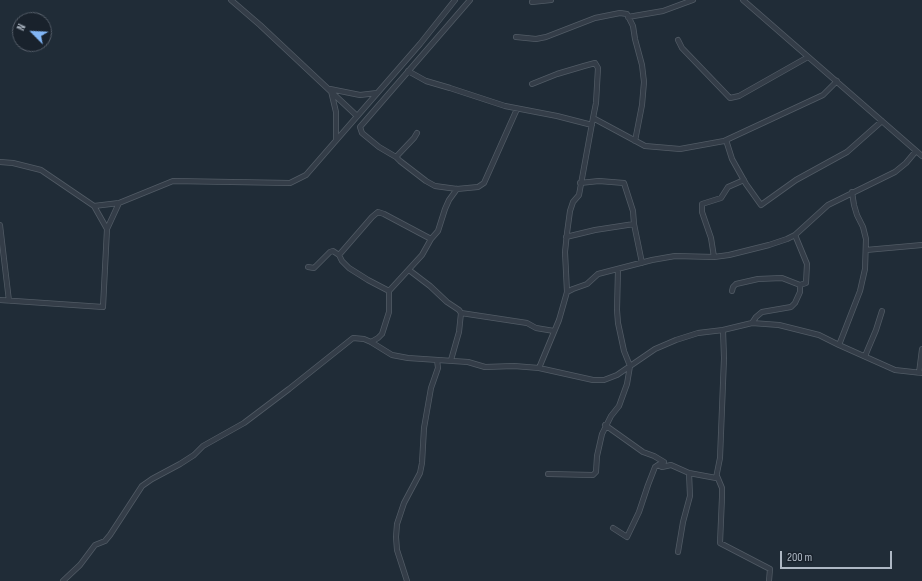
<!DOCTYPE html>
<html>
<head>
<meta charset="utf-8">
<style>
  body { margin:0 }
  #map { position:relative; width:922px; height:581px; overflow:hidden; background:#202c37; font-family:"Sofia Sans Condensed",sans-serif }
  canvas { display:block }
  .north { position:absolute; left:12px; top:12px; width:40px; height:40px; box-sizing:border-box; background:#19222c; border:1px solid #555e69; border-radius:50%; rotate:294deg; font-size:11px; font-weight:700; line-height:16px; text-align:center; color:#aeb8c4 }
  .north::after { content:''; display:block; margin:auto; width:14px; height:18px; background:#82b6f6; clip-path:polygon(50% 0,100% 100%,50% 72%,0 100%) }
  .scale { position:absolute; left:780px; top:551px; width:112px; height:18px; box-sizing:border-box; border:2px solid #aeb8c4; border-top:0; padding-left:5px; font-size:12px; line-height:14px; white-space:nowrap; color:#aeb8c4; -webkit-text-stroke:3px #19222c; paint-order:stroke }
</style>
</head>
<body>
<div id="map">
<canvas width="922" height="581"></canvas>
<div class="north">N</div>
<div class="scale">200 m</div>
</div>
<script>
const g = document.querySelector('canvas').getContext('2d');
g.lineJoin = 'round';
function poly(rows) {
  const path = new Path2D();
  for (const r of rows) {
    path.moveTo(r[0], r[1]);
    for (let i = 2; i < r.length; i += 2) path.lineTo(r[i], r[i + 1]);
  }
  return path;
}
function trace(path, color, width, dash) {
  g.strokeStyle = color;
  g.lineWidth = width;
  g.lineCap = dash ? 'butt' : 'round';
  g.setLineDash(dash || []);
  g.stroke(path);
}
const minor = poly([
  [231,0,260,25,357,116],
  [743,0,922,156],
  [532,2,551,0],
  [628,17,663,11,693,0],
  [516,37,536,39,546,37,595,18,620,13,627,14,633,26,635,39,642,65,644,82,642,105,635,141],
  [678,40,682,48,730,98,739,96,808,57],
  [408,71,426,81,450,88,505,106,557,116,592,125],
  [532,84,557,74,584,66,595,63,598,68,596,103,593,118,579,195,573,202,570,211,567,233,565,252,567,292,559,320,539,368],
  [330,89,360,95,377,93],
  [331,91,336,112,336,140],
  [593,118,645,146,680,149,724,141,823,95,837,81],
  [417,133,414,138,396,157,400,161,426,181,435,186,457,189,478,187,484,183,517,109],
  [726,140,732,159,746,184,761,205,796,180,847,152,882,121],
  [396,157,379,147,362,133,360,127,470,0],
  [0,162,13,163,41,170,94,206,119,203,173,181,290,183,306,175,420,44,455,0],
  [580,183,599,181,624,183,633,211,634,224,642,263],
  [94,206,107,229],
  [0,225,9,301],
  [566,237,595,230,634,224],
  [866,250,922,245],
  [339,255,372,217,378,212,384,214,431,239],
  [714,257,711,238,702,212,702,204,721,198,728,187,744,180],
  [308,267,314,268,330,252,333,251,339,255,342,261,349,268,368,280,389,291],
  [409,270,430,286,447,302,459,310,461,313,459,332,451,360],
  [732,291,733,287,736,284,758,279,782,278,800,285,806,283,807,264,795,235],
  [567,292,573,289,587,284,598,274,652,260,675,256,714,257,729,255,769,245,787,239,795,235,828,205,895,172,906,163,916,151],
  [0,300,103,307,107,229,119,203],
  [461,313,527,323,536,328,554,331],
  [752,323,756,317,762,312,791,307,795,303,800,292,800,285],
  [371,342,378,338,382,334,389,312,389,291,422,255,431,239,438,231,445,209,449,200,457,189],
  [839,345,860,291,865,269,866,239,863,227,857,215,854,205,852,192],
  [865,356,876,330,882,311],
  [919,373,922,349],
  [605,425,643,452,654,456,664,462,658,465,662,467,671,465,689,473,716,478,720,458,724,358,723,330],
  [548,474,593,475,596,472,597,456,602,434,611,416,619,406,627,384,630,366,624,351,618,323,617,310,618,269],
  [717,476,722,488,722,497,720,543,770,569,769,581],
  [613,528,627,537,639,512,648,485,655,467,658,465],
  [678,552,683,522,690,496,689,473],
  [63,581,80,565,95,545,105,541,110,535,142,486,152,479,180,464,194,455,203,446,244,423,289,389,353,338,364,339,371,342,392,355,408,358,468,362,485,367,514,366,539,368,593,380,604,380,617,375,655,349,676,340,698,333,723,330,752,323,779,325,819,335,839,345,895,370,922,373],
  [407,581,397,550,396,537,397,524,404,503,420,473,422,463,424,428,431,388,438,368,437,360]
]);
trace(minor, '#515b65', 6);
trace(minor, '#343d48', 4.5);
</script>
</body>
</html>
